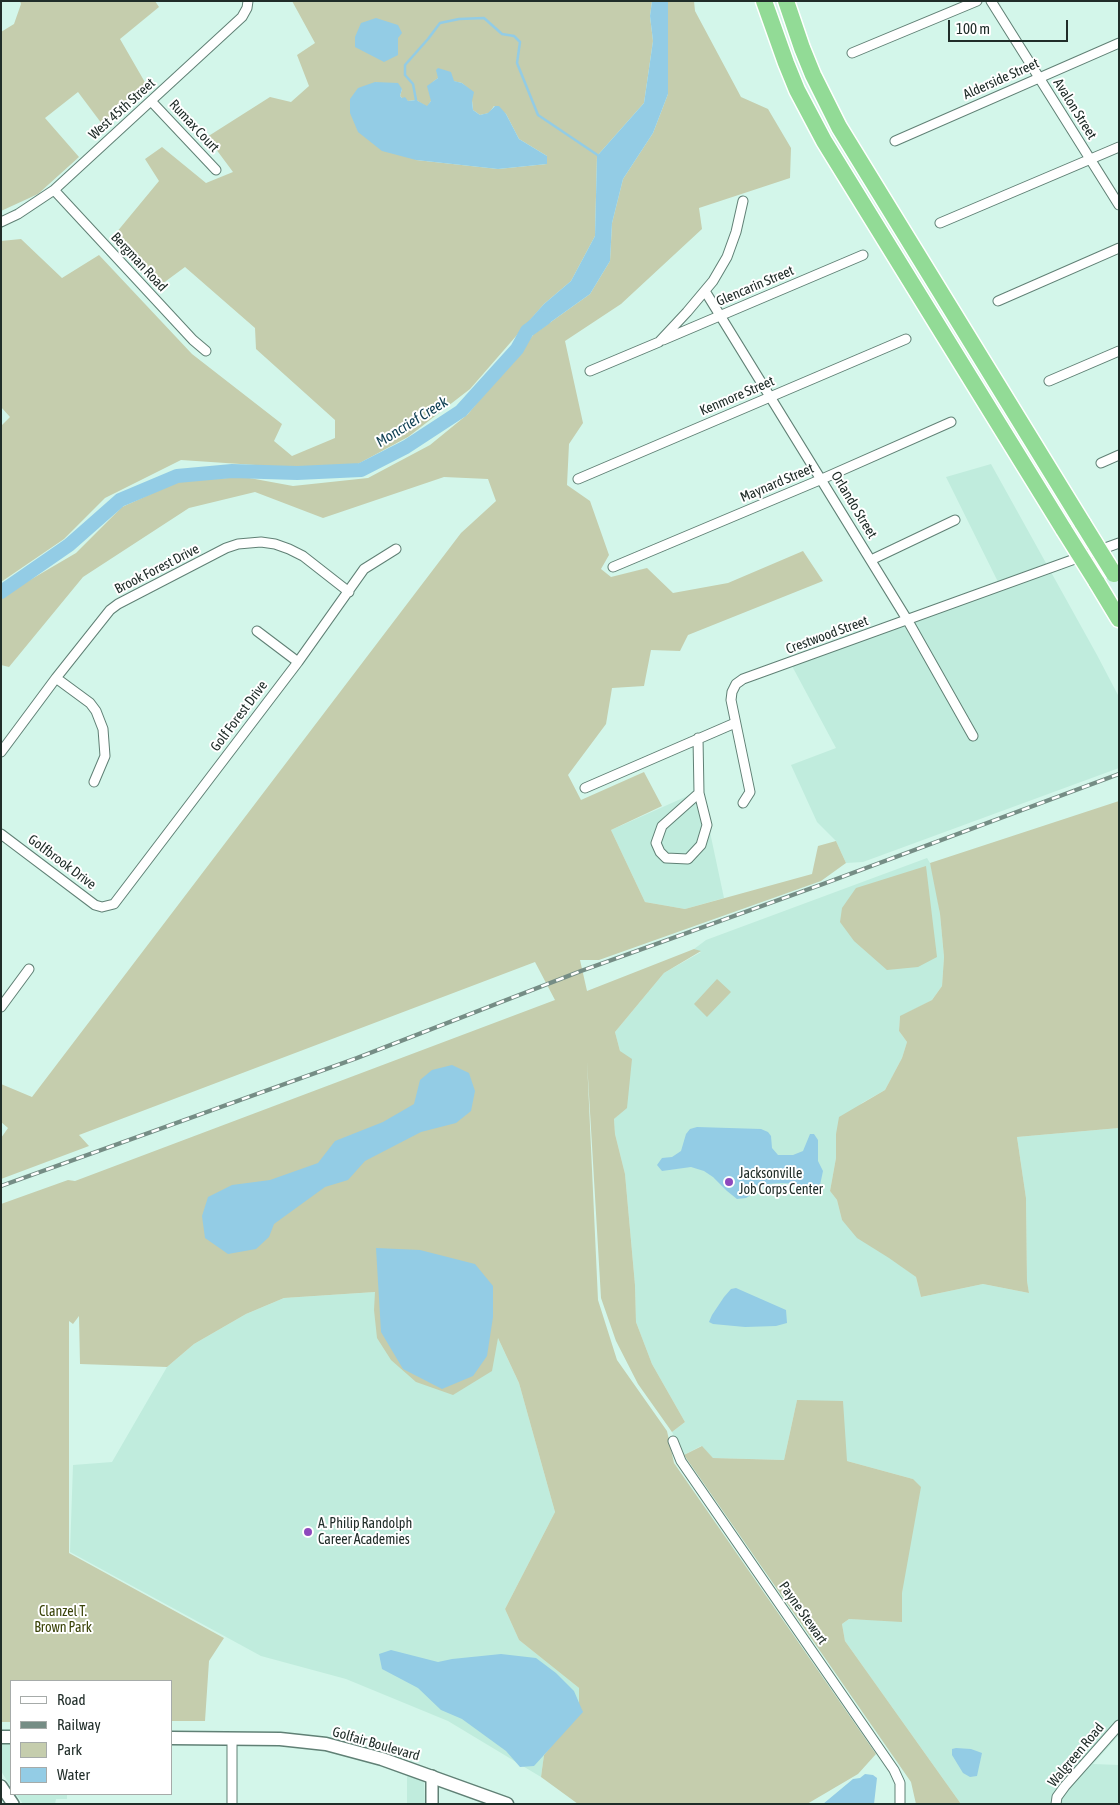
<!DOCTYPE html>
<html>
<head>
<meta charset="utf-8">
<style>
  body { margin:0 }
  #map { position:relative; width:1120px; height:1805px; overflow:hidden; background:#d3f6ea; font-family:"Asap Condensed",sans-serif }
  canvas { display:block }
  .frame { position:absolute; inset:0; border:2px solid #202d29; pointer-events:none }
  .legend { position:absolute; left:10px; top:1680px; width:162px; height:115px; box-sizing:border-box; background:#fff; border:1px solid #a6aba9; margin:0; padding:6px 9px; list-style:none; font-size:15px; color:#202d29 }
  .legend li { display:flex; align-items:center; gap:10px; height:25px }
  .legend b { width:25px; border:1px solid #a6aba9 }
  .scale { position:absolute; left:948px; top:20px; width:120px; height:22px; box-sizing:border-box; border:2px solid #202d29; border-top:0; padding-left:6px; font-size:15px; line-height:18px; white-space:nowrap; color:#202d29; -webkit-text-stroke:4px #fff; paint-order:stroke }
</style>
</head>
<body>
<div id="map">
<canvas width="1120" height="1805"></canvas>
<div class="frame"></div>
<ul class="legend">
<li><b style="height:6px;background:#fff"></b>Road</li>
<li><b style="height:6px;background:#758d85"></b>Railway</li>
<li><b style="height:14px;background:#c5cdad"></b>Park</li>
<li><b style="height:14px;background:#93cce5"></b>Water</li>
</ul>
<div class="scale">100 m</div>
</div>
<script>
const g = document.querySelector('canvas').getContext('2d');
g.lineJoin = 'round';
function fill(path, color) {
  g.fillStyle = color;
  g.fill(path, 'evenodd');
}
function poly(rows) {
  const path = new Path2D();
  for (const r of rows) {
    path.moveTo(r[0], r[1]);
    for (let i = 2; i < r.length; i += 2) path.lineTo(r[i], r[i + 1]);
  }
  return path;
}
function trace(path, color, width, dash) {
  g.strokeStyle = color;
  g.lineWidth = width;
  g.lineCap = dash ? 'butt' : 'round';
  g.setLineDash(dash || []);
  g.stroke(path);
}
function drawText(font, color, halo, rows, align = 'center') {
  g.font = font + ' "Asap Condensed",sans-serif';
  g.lineWidth = 4;
  g.setLineDash([]);
  g.textBaseline = 'middle';
  g.strokeStyle = halo;
  g.fillStyle = color;
  for (const [text, x, y, turn = 0] of rows) {
    g.save();
    g.translate(x, y);
    g.rotate((+turn || 0) * Math.PI / 180);
    g.textAlign = isNaN(turn) ? turn : align;
    if (halo) g.strokeText(text, 0, 0);
    g.fillText(text, 0, 0);
    g.restore();
  }
}
fill(poly([
  [991,464,1097,655,1119,697,1119,768,863,862,846,863,836,841,817,822,791,765,836,748,792,666,1002,590,946,477],
  [701,790,724,898,685,909,645,902,611,830],
  [927,858,930,863,934,877,940,914,944,957,942,986,932,1000,900,1017,899,1031,907,1042,902,1058,885,1090,862,1103,836,1134,836,1158,830,1191,837,1200,842,1220,916,1277,921,1297,983,1284,1029,1293,1027,1282,1026,1198,1017,1137,1119,1128,1119,1735,1093,1764,1119,1765,1119,1804,961,1804,845,1641,842,1624,849,1619,902,1621,902,1593,913,1479,847,1461,797,1400,784,1460,713,1458,701,1446,684,1455,672,1432,685,1422,652,1364,636,1322,635,1285,625,1174,615,1134,614,1119,627,1107,620,1051,615,1032,664,973,701,952,694,949,706,940],
  [375,1292,498,1338,519,1383,555,1512,505,1609,519,1640,579,1688,579,1712,544,1755,541,1777,448,1721,346,1679,261,1656,70,1552,73,1465,112,1462,167,1367,194,1344,246,1314,284,1298],
  [1,1744,11,1744,11,1787,1,1771],
  [407,1774,424,1782,425,1804,407,1804],
  [16,1794,67,1794,67,1799,56,1799,55,1804,23,1804]
]), '#c0ecdd');
fill(poly([
  [20,1,155,1,159,7,120,39,150,91,105,128,78,92,45,118,79,157,38,194,1,211,1,32,14,24,21,4],
  [292,1,652,1,650,16,653,41,644,103,597,156,595,236,571,281,544,304,470,389,408,437,356,465,285,467,181,460,105,498,64,539,1,582,1,426,10,417,1,407,1,241,21,239,62,278,99,255,192,354,282,424,274,441,292,456,335,438,335,420,256,349,255,328,185,267,162,284,116,233,159,181,145,159,162,147,206,183,233,172,207,137,270,97,291,102,309,86,297,55,315,43],
  [438,78,462,83,471,91,473,110,480,115,489,113,494,106,506,114,519,139,547,156,547,164,498,169,416,160,375,82,402,89,400,96,402,98,408,101,416,100,427,107,431,101,433,82],
  [668,1,694,1,695,11,741,97,768,109,791,148,790,178,699,208,702,229,621,304,565,341,583,423,569,444,567,485,590,501,609,555,601,569,611,577,647,568,673,593,728,583,803,551,823,581,688,635,680,651,651,650,644,686,612,688,606,724,568,775,581,800,644,772,662,806,611,830,645,902,685,909,812,874,818,846,836,841,846,863,821,881,599,960,580,960,587,991,694,949,701,951,664,973,615,1032,620,1051,632,1059,627,1108,614,1119,615,1134,625,1174,635,1285,636,1322,652,1364,685,1422,672,1432,638,1384,616,1341,601,1298,587,1061,598,1300,617,1360,667,1431,674,1463,876,1754,858,1774,807,1804,578,1804,541,1777,544,1755,579,1712,579,1688,519,1640,505,1609,555,1512,519,1383,498,1338,492,1371,453,1395,416,1382,391,1360,377,1338,374,1310,375,1292,284,1298,246,1314,194,1344,167,1367,80,1364,79,1316,73,1324,69,1321,69,1553,224,1638,209,1661,205,1721,171,1721,171,1681,11,1681,11,1722,1,1722,1,1204,68,1180,75,1181,555,1000,535,962,79,1135,89,1146,1,1179,1,1138,8,1128,1,1122,1,1084,32,1097,461,533,496,501,488,479,444,477,323,518,255,492,189,508,83,577,9,667,1,665,1,597,76,553,122,507,180,481,244,477,293,486,368,478,430,445,468,414,534,334,590,294,610,261,612,223,623,179,653,133,668,94],
  [1119,801,1119,1128,1017,1137,1026,1198,1027,1281,1029,1293,983,1284,921,1297,916,1277,889,1258,857,1238,842,1220,837,1200,830,1191,836,1158,836,1134,839,1117,885,1090,902,1058,907,1042,899,1031,900,1016,932,1000,942,986,944,957,940,914,930,863],
  [926,866,937,957,918,967,887,970,854,941,840,922,842,908,856,888],
  [717,979,731,992,707,1017,694,1004],
  [797,1400,843,1401,847,1461,913,1479,921,1487,902,1593,902,1622,849,1619,842,1624,845,1641,961,1804,916,1804,911,1782,684,1455,702,1446,713,1458,784,1460]
]), '#c5cdad');
fill(poly([
  [652,1,668,1,668,94,653,133,623,179,612,223,610,261,590,294,534,334,526,324,544,304,571,281,595,236,597,156,644,103,653,41,650,16],
  [376,18,398,25,402,33,398,38,398,55,384,62,355,47,355,37,361,23],
  [438,68,451,72,454,81,462,83,474,92,472,101,473,110,480,115,488,113,495,106,499,106,506,114,519,139,547,156,547,164,498,169,416,160,382,151,358,132,350,113,350,99,358,88,375,82,398,83,402,89,400,96,402,98,405,97,408,101,416,100,427,106,431,101,427,86,438,78,436,70],
  [452,1065,469,1073,475,1091,471,1111,456,1123,421,1132,365,1161,348,1180,325,1187,274,1224,269,1237,256,1249,228,1254,205,1238,202,1216,208,1197,232,1185,270,1180,318,1163,335,1141,383,1122,414,1104,420,1080,432,1070],
  [697,1127,761,1129,768,1132,771,1136,772,1148,778,1155,793,1155,803,1151,810,1134,814,1134,818,1140,818,1161,823,1171,819,1190,798,1184,781,1183,768,1184,746,1198,737,1199,727,1191,713,1177,704,1171,691,1167,662,1171,657,1165,662,1158,672,1157,681,1151,686,1134,690,1129],
  [376,1248,420,1250,475,1264,493,1286,493,1317,487,1356,473,1376,442,1389,403,1369,381,1332],
  [736,1288,786,1310,787,1323,776,1326,745,1327,713,1324,709,1322,712,1315,724,1297,731,1289],
  [391,1650,438,1662,452,1659,501,1654,536,1658,556,1673,574,1691,583,1712,534,1766,520,1767,506,1751,462,1719,441,1710,418,1688,382,1669,379,1654],
  [956,1748,971,1749,982,1753,977,1776,970,1777,963,1773,952,1755,952,1749],
  [865,1774,873,1775,877,1778,874,1804,823,1804,853,1779,860,1778]
]), '#93cce5');
trace(poly([
  [416,100,413,84,405,75,405,65,428,39,440,23,459,19,484,18,502,34,514,36,520,42,517,63,538,115,599,156]
]), '#93cce5', 2.5);
trace(poly([
  [1,592,69,545,120,500,177,476,232,471,297,473,361,470,406,447,461,411,517,349,527,331,545,318]
]), '#93cce5', 14);
const minor = poly([
  [991,1,1119,205],
  [852,53,977,1],
  [151,101,216,170],
  [895,141,1119,43],
  [54,190,193,340,206,351],
  [1,222,18,214,54,190,242,17,247,8,248,1],
  [940,223,1119,147],
  [705,291,908,621,973,736],
  [998,301,1119,248],
  [663,340,863,255],
  [590,371,659,342,687,312,713,281,727,257,736,232,743,201],
  [1049,381,1119,351],
  [1101,463,1119,455],
  [578,479,906,339],
  [871,560,955,520],
  [613,567,822,479,951,422],
  [257,631,298,662],
  [56,678,90,703,96,711,103,729,105,756,94,782],
  [698,738,699,793,662,826,656,843,660,852,666,858,688,859,701,845,707,825,699,793],
  [1,752,56,678,110,610,118,604,226,548,238,544,261,542,275,544,289,549,303,556,349,592],
  [585,788,735,723],
  [743,803,750,792,731,700,732,692,736,684,743,679,1119,543],
  [1,834,95,905,102,907,114,904,298,662,364,569,396,549],
  [1,1007,29,969],
  [673,1441,681,1461,894,1770,900,1783,900,1804],
  [232,1738,232,1804],
  [1056,1804,1057,1797,1065,1786,1119,1725]
]);
const tertiary = poly([
  [1,1786,13,1804],
  [432,1804,432,1776]
]);
const secondary = poly([
  [1,1737,11,1737],
  [171,1738,280,1739,326,1744,382,1759,507,1804]
]);
const motorway = poly([
  [764,1,786,63,797,90,824,141,1064,530],
  [786,1,802,48,813,75,839,127,1083,524],
  [1096,581,1119,619]
]);
trace(minor, '#608075', 11);
trace(tertiary, '#608075', 14);
trace(secondary, '#608075', 15);
trace(motorway, '#fff', 19);
trace(minor, '#fff', 9);
trace(tertiary, '#fff', 11);
trace(secondary, '#fff', 12);
trace(motorway, '#92db96', 16);
const rail = poly([
  [1,1186,357,1058,581,971,823,884,1119,774]
]);
trace(rail, '#758d85', 4.5);
trace(rail, '#fff', 2.5, [8]);
const motorwayBridge = poly([
  [1083,524,1114,574],
  [1064,530,1096,581]
]);
trace(motorwayBridge, '#fff', 19, []);
trace(motorwayBridge, '#92db96', 16);
for (const [x, y, r, color] of [
  [729,1182,5,"#8e49bd"],
  [308,1532,5,"#8e49bd"]
]) {
  const dot = new Path2D();
  dot.arc(x, y, r, 0, 2 * Math.PI);
  g.fillStyle = color;
  g.fill(dot);
  trace(dot, '#fff', 2);
}
drawText('14px', '#202d29', '#fff', [
  ["Alderside Street",1001,79,-24],
  ["West 45th Street",122,109,-42],
  ["Avalon Street",1075,109,58],
  ["Rumax Court",194,126,47],
  ["Bergman Road",139,262,47],
  ["Glencarin Street",755,286,-23],
  ["Kenmore Street",737,396,-23],
  ["Maynard Street",777,483,-23],
  ["Orlando Street",854,505,59],
  ["Brook Forest Drive",157,569,-27],
  ["Crestwood Street",827,635,-20],
  ["Golf Forest Drive",239,716,-53],
  ["Golfbrook Drive",62,862,37],
  ["Payne Stewart",803,1613,55],
  ["Golfair Boulevard",376,1744,16],
  ["Walgreen Road",1076,1755,-50]
]);
drawText('14px', '#202d29', '#fff', [
  ["Jacksonville",739,1174],
  ["Job Corps Center",739,1190],
  ["A. Philip Randolph",318,1524],
  ["Career Academies",318,1540]
], 'left');
drawText('14px', '#3a4308', '#fff', [
  ["Clanzel T.",63,1612],
  ["Brown Park",63,1628]
]);
drawText('italic 15px', '#104053', '#fff', [
  ["Moncrief Creek",412,422,-32]
]);
</script>
</body>
</html>
